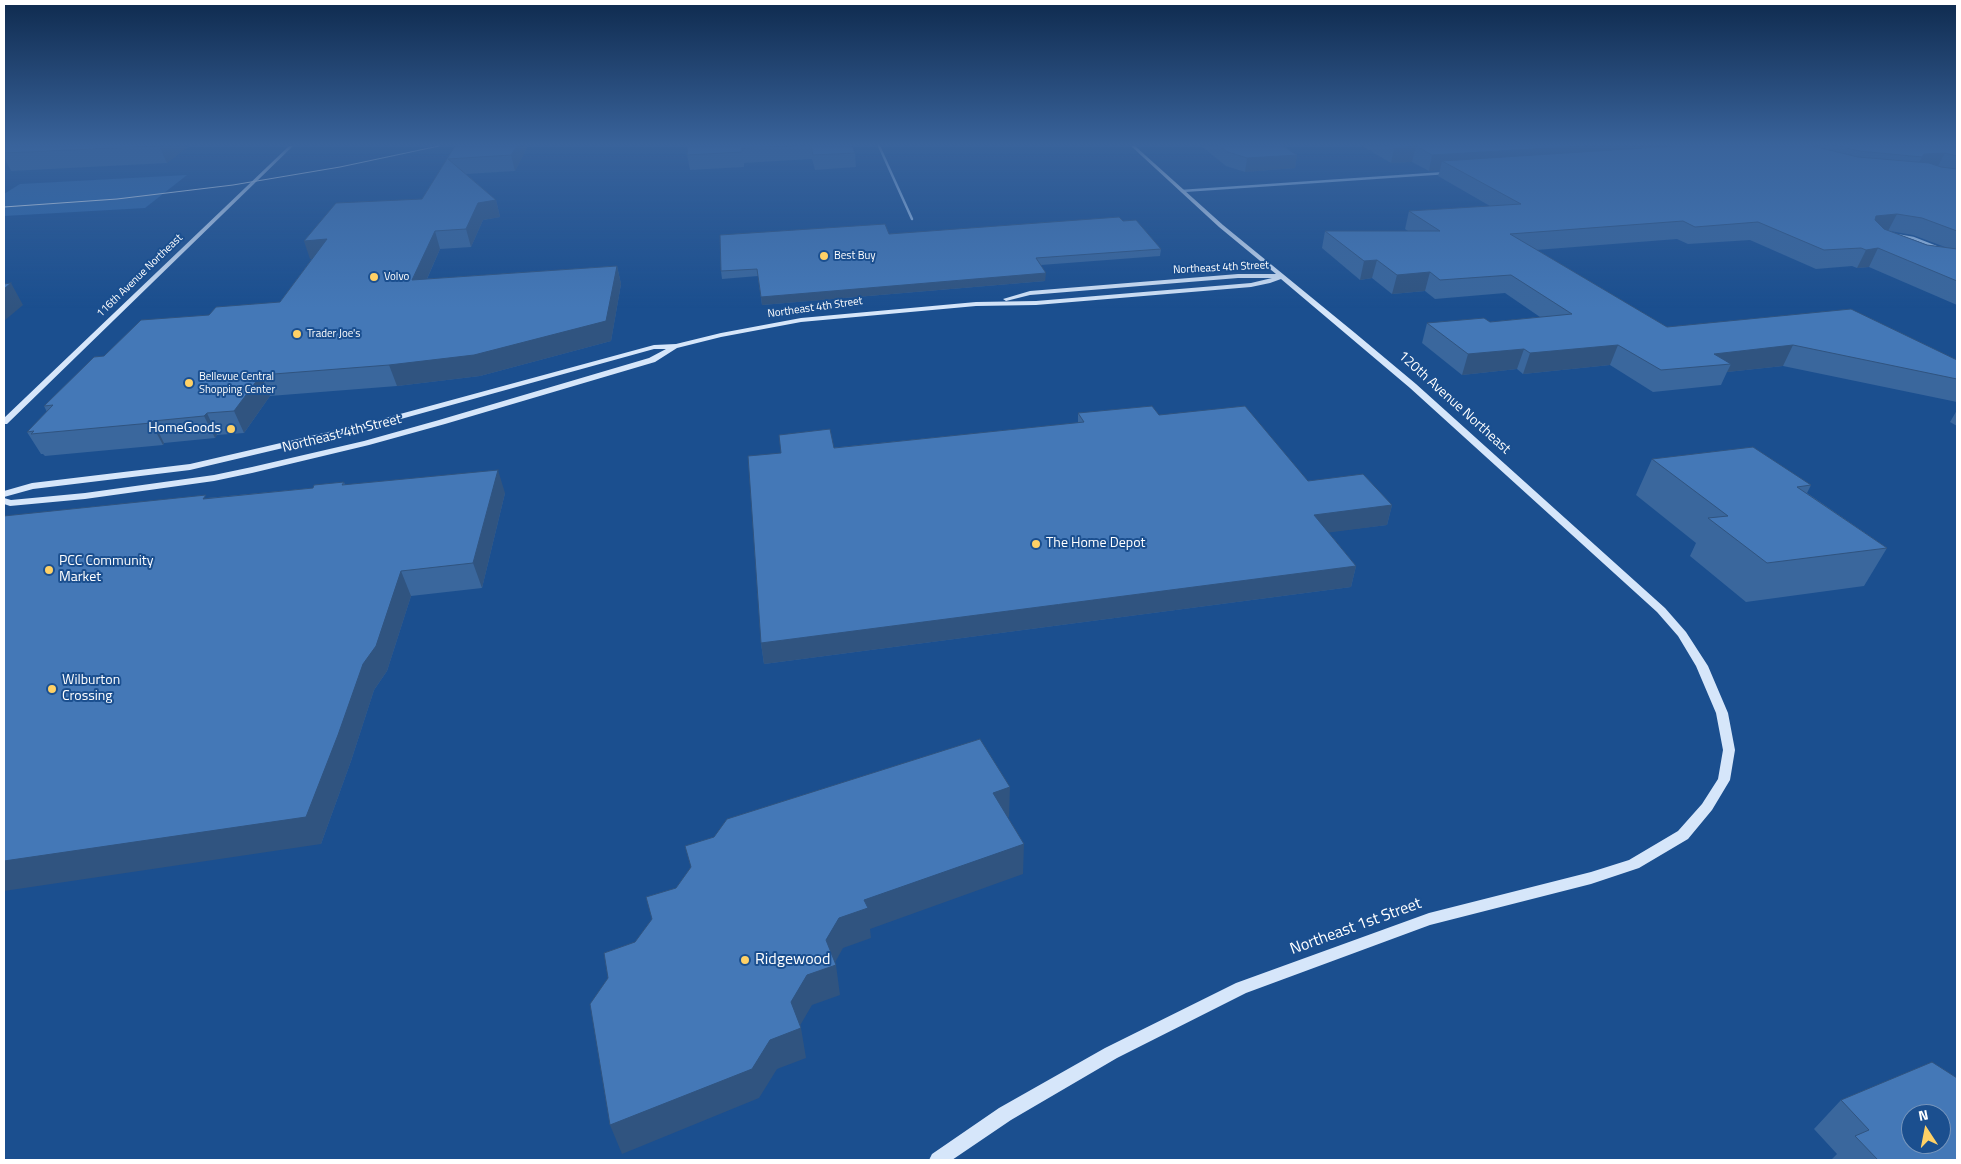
<!DOCTYPE html>
<html>
<head>
<meta charset="utf-8">
<style>
  body { margin:0 }
  #map { position:relative; width:1961px; height:1164px; overflow:hidden; background:#1b4f8f; font-family:"Titillium Web",sans-serif }
  canvas { display:block }
  .frame { position:absolute; inset:0; border:5px solid #fff; pointer-events:none }
  .north { position:absolute; left:1901px; top:1104px; width:50px; height:50px; box-sizing:border-box; background:#1b4f8f; border:1px solid #7695bc; border-radius:50%; rotate:349deg; font-size:14px; font-weight:700; line-height:20px; text-align:center; color:#fff }
  .north::after { content:''; display:block; margin:auto; width:18px; height:22px; background:#ffd166; clip-path:polygon(50% 0,100% 100%,50% 72%,0 100%) }
</style>
</head>
<body>
<div id="map">
<canvas width="1961" height="1164"></canvas>
<div class="frame"></div>
<div class="north">N</div>
</div>
<script>
const g = document.querySelector('canvas').getContext('2d');
g.lineJoin = 'round';
function fill(path, color) {
  g.fillStyle = color;
  g.fill(path, 'evenodd');
}
function poly(rows) {
  const path = new Path2D();
  for (const r of rows) {
    path.moveTo(r[0], r[1]);
    for (let i = 2; i < r.length; i += 2) path.lineTo(r[i], r[i + 1]);
  }
  return path;
}
function trace(path, color, width, dash) {
  g.strokeStyle = color;
  g.lineWidth = width;
  g.lineCap = dash ? 'butt' : 'round';
  g.setLineDash(dash || []);
  g.stroke(path);
}
function drawText(font, color, halo, rows, align = 'center') {
  g.font = font + ' "Titillium Web",sans-serif';
  g.lineWidth = 4;
  g.setLineDash([]);
  g.textBaseline = 'middle';
  g.strokeStyle = halo;
  g.fillStyle = color;
  for (const [text, x, y, turn = 0] of rows) {
    g.save();
    g.translate(x, y);
    g.rotate((+turn || 0) * Math.PI / 180);
    g.textAlign = isNaN(turn) ? turn : align;
    if (halo) g.strokeText(text, 0, 0);
    g.fillText(text, 0, 0);
    g.restore();
  }
}
fill(poly([
  [187,175,145,208,4,216,4,194,20,184]
]), '#2e69ad');
trace(poly([
  [879,146,912,219],
  [1182,191,1446,173],
  [1896,235,1913,238,1936,247]
]), '#a9c9ee', 2.5);
fill(poly([
  [289,146,293,146,7,424,4,424,4,418,289,146],
  [1131,146,1135,146,1223,225,1355,333,1416,384,1665,608,1686,632,1708,666,1728,713,1735,750,1730,780,1712,810,1688,839,1639,868,1591,884,1430,925,1246,993,1117,1058,1011,1120,952,1160,929,1160,932,1154,999,1108,1105,1048,1236,983,1429,913,1591,872,1629,860,1678,831,1702,804,1718,779,1723,750,1716,713,1696,666,1678,636,1657,612,1410,388,1281,279,1270,283,1251,287,1036,305,976,306,801,322,721,337,677,348,655,362,445,424,369,445,252,473,214,481,85,499,10,506,4,504,4,498,11,500,85,493,214,475,252,467,364,441,439,420,649,358,666,349,654,349,372,427,190,470,33,489,4,497,4,491,32,483,190,464,367,423,654,345,676,344,721,333,801,318,976,302,1036,301,1251,283,1272,278,1238,278,1030,295,1006,301,1003,299,1030,291,1238,274,1276,274,1219,227,1131,146]
]), '#d6e6fa');
trace(poly([
  [4,207,117,199,233,185,340,167,439,146]
]), '#fff', 1);
fill(poly([
  [4,146,189,146,167,163,11,171,4,157],
  [455,146,527,146,527,148,515,171,466,174,496,200,500,217,483,220,471,247,440,249,427,279,617,266,621,284,611,341,480,376,397,386,270,396,244,433,217,435,215,438,164,443,163,445,45,456,43,454,41,454,27,432,47,412,44,406,104,356,209,315,280,302,312,259,310,259,422,199],
  [688,146,852,146,855,153,856,167,815,170,812,159,744,163,744,167,690,170,687,155],
  [1201,146,1283,146,1297,155,1295,168,1245,172,1226,166],
  [1362,146,1957,146,1957,305,1869,267,1857,268,1852,266,1816,269,1750,240,1688,244,1677,239,1536,250,1667,327,1957,360,1957,402,1783,366,1727,372,1721,385,1653,392,1610,365,1523,374,1517,369,1462,375,1422,343,1427,323,1490,322,1540,317,1505,293,1435,299,1425,291,1392,294,1372,278,1360,280,1322,248,1325,231,1408,231,1405,229,1409,211,1490,206,1438,176,1440,170,1429,171,1412,162,1391,163],
  [1890,231,1913,235,1945,247,1927,245],
  [1123,221,1161,249,1160,256,1041,265,1045,281,762,305,758,276,722,279,721,271,889,234],
  [1957,410,1957,426,1950,422],
  [1078,413,1159,415,1308,481,1392,505,1387,525,1328,532,1356,566,1351,587,764,664,761,643,781,453,1078,423],
  [1652,459,1811,485,1807,493,1887,548,1864,586,1746,602,1690,556,1696,543,1636,495],
  [344,482,345,485,505,493,482,588,411,596,387,671,374,690,351,761,321,844,207,498,313,488],
  [1841,1100,1957,1160,1831,1160,1837,1154,1814,1129]
]), '#3a679d');
fill(poly([
  [159,146,189,146,167,163],
  [517,146,527,146,527,148,515,171,511,155],
  [1416,146,1412,162,1391,163,1394,148],
  [1582,146,1771,146,1442,161,1440,170,1429,171,1432,155],
  [1945,153,1937,168,1914,172,1922,157,1924,154],
  [1297,155,1295,168,1245,172,1247,158],
  [496,200,500,217,483,220,471,247,466,229,478,203],
  [1897,214,1888,231,1868,233,1876,216],
  [435,231,440,249,418,299,412,280],
  [327,239,334,257,310,259,304,241],
  [1878,248,1869,267,1857,268,1866,250],
  [1377,260,1372,278,1360,280,1364,261],
  [617,266,621,284,611,341,480,376,397,386,389,365],
  [1430,272,1425,291,1392,294,1397,275],
  [1046,273,1045,281,762,305,761,297],
  [11,283,23,305,4,321,4,289],
  [1618,345,1610,365,1523,374,1530,353],
  [1793,345,1783,366,1727,372,1731,364,1714,354],
  [1524,349,1517,369,1462,375,1468,354],
  [261,375,270,396,244,433,234,411],
  [207,413,217,435,215,438,204,416],
  [153,421,164,443,163,445,151,423],
  [498,470,505,493,482,588,473,563],
  [1392,505,1387,525,1310,535,1314,515],
  [1356,566,1351,587,764,664,761,643],
  [401,571,411,596,387,671,374,690,351,761,321,844,4,891,4,861,363,664],
  [1010,787,1009,817,992,823,993,793],
  [1024,844,1023,874,870,929,871,938,843,948,833,966,836,965,840,995,812,1005,798,1029,801,1028,806,1058,777,1069,759,1098,622,1154,610,1125,791,1002,839,918,864,900]
]), '#305480');
const building = poly([
  [4,146,159,146,4,153,4,146],
  [455,146,517,146,511,155,448,159,496,200,478,203,466,229,435,231,412,280,617,266,606,321,474,355,389,365,261,375,234,411,207,413,204,416,153,421,151,423,31,434,34,431,27,432,53,405,44,406,94,357,104,356,141,320,209,315,216,307,280,302,327,239,304,241,336,203,422,199,455,146],
  [688,146,793,146,742,148,742,152,687,155,688,146],
  [811,146,852,146,855,153,813,155,811,146],
  [1219,146,1283,146,1297,155,1247,158,1228,152,1219,146],
  [1391,146,1582,146,1432,155,1416,146,1394,148,1391,146],
  [1674,146,1813,146,1858,157,1929,163,1941,167,1957,169,1957,231,1922,218,1897,214,1876,216,1875,220,1884,229,1927,245,1957,249,1957,281,1878,248,1866,250,1861,248,1824,250,1758,222,1695,227,1683,221,1510,234,1667,327,1851,309,1957,360,1957,379,1793,345,1714,354,1731,364,1661,370,1618,345,1530,353,1524,349,1468,354,1427,323,1484,318,1490,322,1572,314,1511,275,1440,280,1430,272,1397,275,1377,260,1364,261,1325,231,1440,231,1409,211,1521,204,1442,161,1674,146],
  [1839,146,1957,146,1957,156,1945,153,1924,154,1922,157,1859,151,1839,146],
  [1119,217,1123,221,1136,220,1161,249,1036,258,1046,273,761,297,757,269,721,271,720,235,885,224,889,234,1119,217],
  [11,283,4,289,4,284,11,283],
  [1152,406,1159,415,1245,406,1308,481,1363,474,1392,505,1314,515,1356,566,761,643,748,456,781,453,779,435,830,429,834,448,1084,422,1078,413,1152,406],
  [1753,447,1811,485,1797,487,1887,548,1767,563,1708,518,1728,516,1652,459,1753,447],
  [498,470,473,563,401,571,376,646,363,664,338,735,306,817,4,861,4,516,206,495,203,499,313,488,314,485,344,482,342,485,498,470],
  [980,739,1010,787,993,793,1024,844,864,900,868,908,839,918,826,940,836,965,807,975,791,1002,801,1028,770,1040,752,1069,610,1125,590,1004,608,978,604,953,635,942,652,919,646,897,676,888,691,867,685,846,714,837,727,819,980,739],
  [1932,1062,1957,1078,1957,1160,1878,1160,1855,1136,1869,1130,1841,1100,1932,1062],
  [1911,1114,1941,1114,1941,1144,1911,1144,1911,1114]
]);
fill(building, '#4478b7');
trace(building, '#305480', 1);
const sky = g.createLinearGradient(0, 0, 0, 308);
sky.addColorStop(0, '#0f2b4f');
sky.addColorStop(0.47, '#39639b');
sky.addColorStop(1, '#39639b00');
g.fillStyle = sky;
g.fillRect(0, 0, 1961, 308);
for (const [x, y, r, color] of [
  [824,256,5,"#ffd166"],
  [374,277,5,"#ffd166"],
  [297,334,5,"#ffd166"],
  [189,383,5,"#ffd166"],
  [231,429,5,"#ffd166"],
  [1036,544,5,"#ffd166"],
  [49,570,5,"#ffd166"],
  [52,689,5,"#ffd166"],
  [745,960,5,"#ffd166"]
]) {
  const dot = new Path2D();
  dot.arc(x, y, r, 0, 2 * Math.PI);
  g.fillStyle = color;
  g.fill(dot);
  trace(dot, '#1b4f8f', 2);
}
drawText('11px', '#fff', '#1b4f8f', [
  ["Best Buy",834,256],
  ["Volvo",384,277],
  ["Trader Joe's",307,334],
  ["Bellevue Central",199,377],
  ["Shopping Center",199,390]
], 'left');
drawText('11px', '#fff', '#1b4f8f', [
  ["Northeast 4th Street",1221,268,-3],
  ["116th Avenue Northeast",140,276,-44],
  ["Northeast 4th Street",815,308,-8]
]);
drawText('14px', '#fff', '#1b4f8f', [
  ["120th Avenue Northeast",1454,403,42],
  ["Northeast 4th Street",342,434,-14]
]);
drawText('14px', '#fff', '#1b4f8f', [
  ["HomeGoods",221,429,"right"],
  ["The Home Depot",1046,544],
  ["PCC Community",59,562],
  ["Market",59,578],
  ["Wilburton",62,681],
  ["Crossing",62,697]
], 'left');
drawText('16px', '#fff', '#1b4f8f', [
  ["Northeast 1st Street",1356,927,-20]
]);
drawText('16px', '#fff', '#1b4f8f', [
  ["Ridgewood",755,960]
], 'left');
</script>
</body>
</html>
